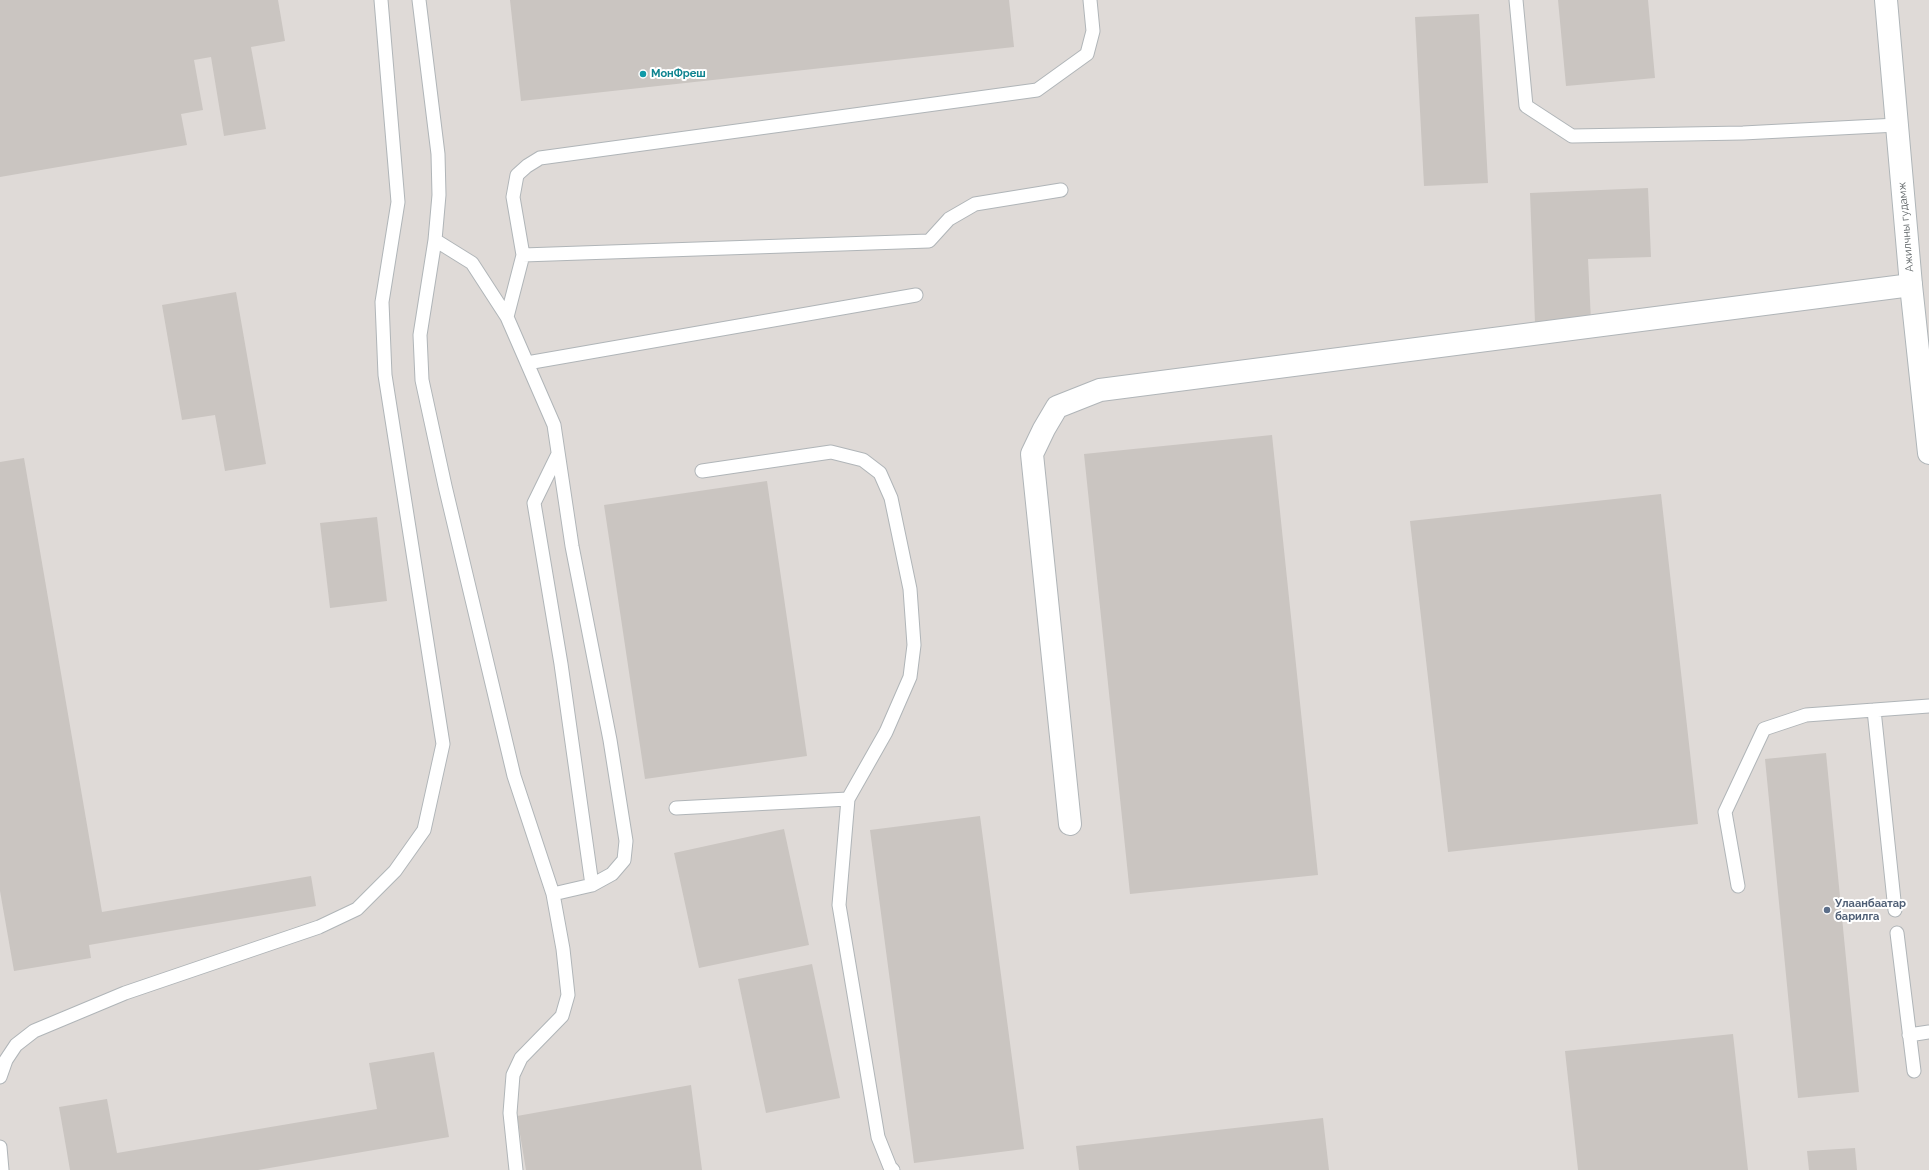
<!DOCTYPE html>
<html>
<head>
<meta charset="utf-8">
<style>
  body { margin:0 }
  canvas { display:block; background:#eee8e2 }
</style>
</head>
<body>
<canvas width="1929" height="1170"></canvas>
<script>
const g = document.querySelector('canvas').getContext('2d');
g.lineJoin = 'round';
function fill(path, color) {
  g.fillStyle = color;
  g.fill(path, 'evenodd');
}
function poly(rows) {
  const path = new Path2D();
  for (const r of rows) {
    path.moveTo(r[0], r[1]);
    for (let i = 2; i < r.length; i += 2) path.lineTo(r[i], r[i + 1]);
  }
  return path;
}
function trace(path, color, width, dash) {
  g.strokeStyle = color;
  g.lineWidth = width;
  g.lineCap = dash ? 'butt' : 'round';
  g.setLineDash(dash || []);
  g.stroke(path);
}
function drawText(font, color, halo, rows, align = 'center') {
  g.font = font + ' Raleway,sans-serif';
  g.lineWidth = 4;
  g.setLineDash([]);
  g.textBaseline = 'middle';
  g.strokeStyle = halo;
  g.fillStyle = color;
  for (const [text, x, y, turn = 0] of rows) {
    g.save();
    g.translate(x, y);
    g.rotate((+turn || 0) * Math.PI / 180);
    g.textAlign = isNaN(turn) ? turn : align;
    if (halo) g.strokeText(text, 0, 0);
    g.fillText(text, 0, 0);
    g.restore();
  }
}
fill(poly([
  [0,0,1929,0,1929,1170,0,1170]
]), '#dfdad7');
fill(poly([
  [0,0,278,0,285,41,251,47,266,129,224,136,211,57,194,60,203,110,181,114,187,145,0,177],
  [510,0,1009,0,1014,47,521,101],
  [1558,0,1648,0,1655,78,1566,86],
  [1479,14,1488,183,1424,186,1415,17],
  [1648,188,1651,257,1588,259,1591,321,1535,323,1530,193],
  [236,292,266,464,225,471,215,415,182,420,162,305],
  [1272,435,1318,875,1130,894,1084,454],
  [24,458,102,912,311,876,316,906,89,945,91,958,14,971,0,891,0,462],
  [767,481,807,756,645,779,604,505],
  [1661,494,1698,824,1448,852,1410,521],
  [377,517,387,601,330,608,320,523],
  [1826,753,1859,1092,1798,1098,1765,759],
  [980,816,1024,1149,914,1163,870,830],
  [784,829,809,945,699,968,674,853],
  [812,964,840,1098,766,1113,738,979],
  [1733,1034,1748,1170,1578,1170,1565,1051],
  [434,1052,449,1137,258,1170,70,1170,59,1107,107,1099,117,1153,377,1109,369,1063],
  [691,1085,702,1170,526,1170,517,1116],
  [1323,1118,1329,1170,1079,1170,1076,1146],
  [1855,1148,1857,1170,1809,1170,1807,1151]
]), '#cac5c1');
const service = poly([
  [419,0,438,154,439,195,435,240,420,335,422,380,445,486,514,776,553,894,563,949,568,995,562,1016,521,1058,513,1075,510,1113,516,1170],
  [1516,0,1526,106,1572,136,1743,133,1897,125],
  [435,240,472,263,507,317,554,425,572,546,610,740,626,841,624,860,612,874,592,885,553,894],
  [523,255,929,241,949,219,975,204,1061,190],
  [507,317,523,255,513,197,517,175,527,166,540,158,1037,90,1087,54,1093,31,1090,0],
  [527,363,916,295],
  [558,454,534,503,561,664,592,885],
  [702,471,831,452,863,460,880,473,891,498,910,589,914,645,910,677,886,732,848,799,839,905,878,1137,890,1167,893,1170],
  [1874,710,1895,910],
  [676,808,848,799],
  [1738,886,1725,812,1764,729,1806,715,1929,706],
  [1897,933,1914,1071],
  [1909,1035,1929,1032],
  [0,1077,6,1060,16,1045,34,1031,125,993,319,927,357,909,395,871,424,830,443,744,385,375,382,302,398,202,381,0],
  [0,1147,2,1170]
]);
const minor = poly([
  [1070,824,1032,454,1044,429,1057,407,1100,390,1911,285]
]);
const secondary = poly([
  [1886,0,1911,285,1929,453]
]);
trace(service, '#b0b5b8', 15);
trace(minor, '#b0b5b8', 24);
trace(secondary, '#afb5b8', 24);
trace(service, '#fff', 13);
trace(minor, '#fff', 22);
trace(secondary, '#fff', 22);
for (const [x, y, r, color] of [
  [643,74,4,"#0f9aa8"],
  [1827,910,4,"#5c6f8a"]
]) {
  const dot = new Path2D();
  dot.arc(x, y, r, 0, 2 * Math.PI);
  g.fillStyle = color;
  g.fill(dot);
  trace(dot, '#fff', 1.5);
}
drawText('bold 11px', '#0d838f', '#fff', [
  ["МонФреш",651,74]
], 'left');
drawText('11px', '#5b6163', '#fff', [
  ["Ажилчны гудамж",1906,227,-95]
]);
drawText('bold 11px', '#4e5e75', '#fff', [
  ["Улаанбаатар",1835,904],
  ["барилга",1835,917]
], 'left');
</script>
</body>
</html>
